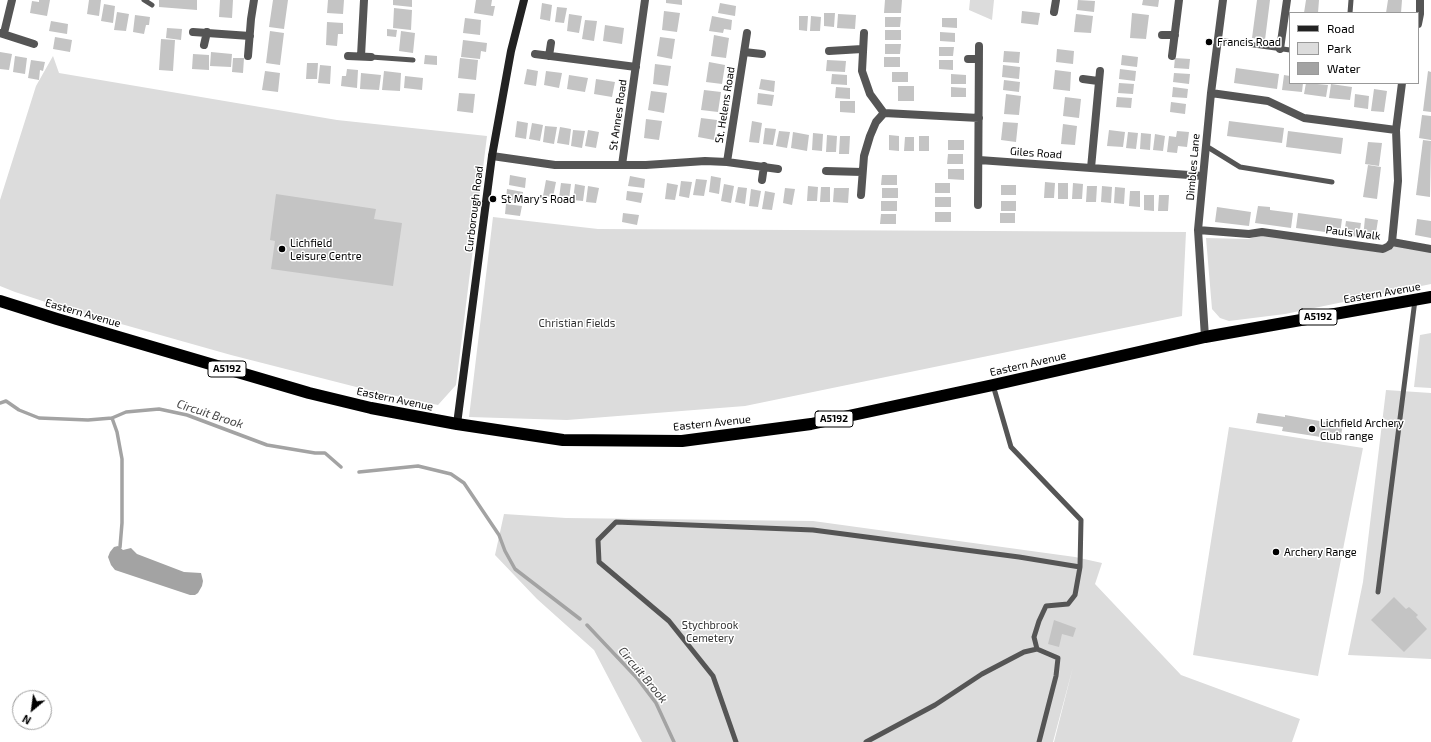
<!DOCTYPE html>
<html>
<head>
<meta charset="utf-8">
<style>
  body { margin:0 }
  #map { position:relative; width:1431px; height:742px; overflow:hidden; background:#fff; font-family:"Exo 2",sans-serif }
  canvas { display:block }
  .legend { position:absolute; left:1289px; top:12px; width:130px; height:72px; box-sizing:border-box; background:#fff; border:1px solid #999; margin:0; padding:5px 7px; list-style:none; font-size:12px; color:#000 }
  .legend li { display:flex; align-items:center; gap:8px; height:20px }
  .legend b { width:20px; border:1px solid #999 }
  .north { position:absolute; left:12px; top:690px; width:40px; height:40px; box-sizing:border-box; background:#fff; border:1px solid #999; border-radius:50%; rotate:209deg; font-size:11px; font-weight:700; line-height:16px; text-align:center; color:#000 }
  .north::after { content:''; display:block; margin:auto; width:14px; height:18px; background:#000; clip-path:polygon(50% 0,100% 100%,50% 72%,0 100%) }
</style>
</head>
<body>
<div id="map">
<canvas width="1431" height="742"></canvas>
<ul class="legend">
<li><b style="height:5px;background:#222"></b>Road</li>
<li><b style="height:11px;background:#dcdcdc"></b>Park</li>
<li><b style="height:11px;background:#a3a3a3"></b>Water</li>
</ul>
<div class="north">N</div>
</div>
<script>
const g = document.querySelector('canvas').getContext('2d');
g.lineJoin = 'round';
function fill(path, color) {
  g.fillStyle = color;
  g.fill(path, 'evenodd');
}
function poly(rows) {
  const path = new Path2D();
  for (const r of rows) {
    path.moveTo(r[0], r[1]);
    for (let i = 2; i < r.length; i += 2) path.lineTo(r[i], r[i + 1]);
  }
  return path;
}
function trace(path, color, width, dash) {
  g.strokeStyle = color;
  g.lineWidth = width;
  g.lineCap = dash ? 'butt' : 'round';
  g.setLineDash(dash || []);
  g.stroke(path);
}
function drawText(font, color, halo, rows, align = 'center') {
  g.font = font + ' "Exo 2",sans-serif';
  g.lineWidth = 3;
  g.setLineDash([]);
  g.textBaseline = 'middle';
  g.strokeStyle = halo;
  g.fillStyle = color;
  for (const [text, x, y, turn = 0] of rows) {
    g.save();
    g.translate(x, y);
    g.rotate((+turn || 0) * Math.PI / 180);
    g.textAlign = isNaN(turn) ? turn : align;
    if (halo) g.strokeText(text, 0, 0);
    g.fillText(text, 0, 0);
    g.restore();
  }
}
fill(poly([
  [970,0,994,0,992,20,969,10],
  [53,56,59,73,337,120,487,136,456,385,438,405,368,390,231,355,61,307,15,292,0,286,0,200,36,86],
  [493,217,598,229,1186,232,1182,316,745,406,567,420,469,417],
  [1264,235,1384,253,1394,245,1431,252,1431,284,1285,314,1229,321,1220,318,1212,309,1206,238,1248,239],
  [1431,333,1431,388,1414,387,1420,335],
  [1386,390,1431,393,1431,659,1348,655,1363,582],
  [1229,427,1363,448,1318,676,1193,655],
  [504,514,566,518,813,521,1075,557,1102,563,1095,584,1181,675,1300,719,1292,742,1054,742,1073,667,1053,742,642,742,594,650,537,599,495,555]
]), '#dcdcdc');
fill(poly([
  [118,546,123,550,131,548,137,554,184,572,201,573,203,581,202,586,198,593,195,595,190,595,115,570,111,565,108,557,110,552,114,547]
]), '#a3a3a3');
trace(poly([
  [0,403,6,401,19,410,39,418,88,420,112,418,126,412,159,409,187,415,267,445,315,453,325,453,341,467],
  [112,418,117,432,122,459,122,523,120,547],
  [359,472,418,466,451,474,464,483,499,535,505,551,515,569,580,619],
  [587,625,637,678,656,703,674,742]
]), '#a3a3a3', 3.5);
fill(poly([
  [39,0,50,0,47,16,30,13,32,1,39,2],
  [89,0,101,0,99,16,87,14],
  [159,0,197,0,197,10,159,7],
  [220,0,233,0,232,18,219,17],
  [273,0,288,0,284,29,269,27],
  [328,0,344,0,343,14,327,13],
  [393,0,412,0,412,7,393,5],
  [476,0,492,0,491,6,495,6,493,16,474,13],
  [666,0,682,0,682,5,666,3],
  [885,0,902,0,901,13,884,13],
  [1078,0,1095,1,1094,12,1077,10],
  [1143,0,1159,0,1158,7,1142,5],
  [1257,0,1270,0,1265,40,1252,38],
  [1306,0,1319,0,1318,13,1304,13],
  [1388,0,1402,0,1401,13,1386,13],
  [542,3,552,5,550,21,540,19],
  [720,3,736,6,735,16,718,13],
  [104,4,115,6,113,23,101,21],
  [557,7,567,8,564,23,555,22],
  [394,8,412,10,411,30,393,28],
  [664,11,680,13,677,32,662,30],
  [1022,11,1040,13,1038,25,1021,23],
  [117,12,129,14,126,31,114,30],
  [824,13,835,13,834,27,824,26],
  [1132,13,1149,15,1146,39,1130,38],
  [569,14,582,16,579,33,567,31],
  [838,14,856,15,855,29,837,28],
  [1076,14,1093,16,1091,33,1074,32],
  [135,15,150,17,149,25,146,25,144,34,133,32],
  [712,16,732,20,731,30,724,29,723,33,709,31],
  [799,16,808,16,807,31,799,30],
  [811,16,821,17,820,31,810,31],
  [885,17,901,17,900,27,885,27],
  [465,18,481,20,480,35,463,33],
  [942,18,957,18,957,28,942,27],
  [585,20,597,21,594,41,582,39],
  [51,21,68,24,67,34,49,31],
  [327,22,343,23,343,34,338,34,337,46,326,45],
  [605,25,624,28,622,44,603,41],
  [167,28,182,29,181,40,166,38],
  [387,29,397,30,396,37,387,36],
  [885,30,901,30,901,40,885,40],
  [270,31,284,33,280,65,266,63],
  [401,31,415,33,413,53,399,51],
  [940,32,955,33,955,42,940,41],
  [714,35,729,38,726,58,711,56],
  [55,37,72,40,70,52,53,49],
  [660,37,675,39,672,59,657,56],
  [161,39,175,40,173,71,159,70],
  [463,40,487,43,486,52,481,51,480,59,461,57],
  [885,44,901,44,900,54,885,54],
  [939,47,954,47,953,56,939,56],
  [1057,49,1074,51,1073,64,1056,62],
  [1004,51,1020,52,1019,63,1003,62],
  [0,52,12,54,9,70,0,69],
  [211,52,232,54,231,67,210,66],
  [193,54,209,55,209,70,192,69],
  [425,55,437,56,437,65,424,64],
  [1122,55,1138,57,1137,67,1121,65],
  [15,56,27,58,25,74,13,72],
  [884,57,900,57,900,67,884,67],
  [233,58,244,58,243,73,232,72],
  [460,58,478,60,476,80,458,78],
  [1175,58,1190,59,1189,69,1174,68],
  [31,60,45,62,43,71,40,70,39,80,28,78],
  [827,60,846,61,845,72,826,71],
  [939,60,953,60,953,70,939,69],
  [709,62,725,65,722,84,706,82],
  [307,63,318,63,317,79,306,79],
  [655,64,671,66,668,86,653,84],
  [320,65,331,66,330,84,318,83],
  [1003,65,1020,67,1019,79,1002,77],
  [1236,68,1279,74,1277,89,1234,83],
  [347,69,358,70,357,88,341,86,342,76,346,76],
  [527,69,538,71,536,86,524,84],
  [1120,69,1136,71,1135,81,1119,79],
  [1055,70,1071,72,1070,91,1053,89],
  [265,71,280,73,278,92,262,90],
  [384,71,401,73,400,91,382,90],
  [546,71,562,73,559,88,544,85],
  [1428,71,1431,72,1431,112,1423,111],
  [892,72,908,72,908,82,892,82],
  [361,73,381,75,379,90,360,89],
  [1174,73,1190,74,1189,84,1173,82],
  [832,74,847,75,847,85,831,84],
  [951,74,966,75,966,84,951,84],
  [569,75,588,78,585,92,567,89],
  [1284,75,1290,76,1290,83,1303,83,1302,92,1282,90],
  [405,76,423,78,422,90,404,88],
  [596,79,615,82,612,97,594,94],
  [761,79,775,81,774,92,759,89],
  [1004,80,1020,82,1019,92,1003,90],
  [1119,83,1134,84,1133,94,1118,93],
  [1306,83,1328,85,1326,97,1304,94],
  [1331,84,1352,87,1350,100,1329,98],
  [898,86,914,86,914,101,898,101],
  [836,87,850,88,850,99,835,98],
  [951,87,966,88,966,97,951,97],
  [1173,87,1188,89,1187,98,1172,97],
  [1374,89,1387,91,1384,112,1371,111],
  [704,90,721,92,718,112,701,110],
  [651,91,667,93,664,113,648,110],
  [459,93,475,94,473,113,457,111],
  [758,93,774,95,772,106,757,104],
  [1006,94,1021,96,1019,115,1004,114],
  [1355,94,1369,96,1368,109,1354,107],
  [1065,97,1081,99,1079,118,1063,116],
  [1117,97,1132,98,1131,108,1116,107],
  [840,101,855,101,855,113,840,112],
  [1171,102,1186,104,1185,114,1170,112],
  [1422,115,1431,116,1431,140,1419,138],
  [701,118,717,120,714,140,698,137],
  [646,119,662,121,659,140,644,138],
  [517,121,528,123,526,139,515,137],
  [752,121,762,123,759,143,749,142],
  [1229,121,1284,128,1282,143,1227,136],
  [1003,122,1018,123,1016,142,1001,140],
  [532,123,543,125,540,141,529,139],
  [1063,124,1077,126,1075,145,1061,144],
  [545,126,557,127,554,144,543,142],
  [560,127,571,129,569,145,557,143],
  [765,128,776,129,773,145,763,144],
  [573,130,585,131,582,148,571,146],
  [588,130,599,132,596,148,585,146],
  [1109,130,1125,132,1123,147,1107,146],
  [779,131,790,132,787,148,776,146],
  [1177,131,1189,132,1187,147,1178,146,1177,153,1167,152,1169,136,1176,137],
  [1288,131,1343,138,1341,154,1286,147],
  [793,132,809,135,807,151,791,148],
  [1128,132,1138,133,1136,149,1126,148],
  [813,133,823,134,822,151,812,150],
  [1141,133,1151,134,1150,150,1140,149],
  [1155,134,1165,136,1163,151,1153,150],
  [827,135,837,136,836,152,826,152],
  [889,135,899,136,899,151,889,150],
  [840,136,850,136,849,154,839,154],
  [919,136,929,136,929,151,919,151],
  [905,137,914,137,914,151,904,151],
  [948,140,964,140,964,150,948,150],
  [1423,140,1431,141,1430,197,1416,195],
  [1368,142,1382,143,1379,166,1365,164],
  [948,154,963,154,963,164,947,164],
  [1368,165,1381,167,1377,199,1363,197],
  [948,169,964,169,964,180,948,179],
  [510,175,526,178,525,188,509,185],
  [882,175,897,175,897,185,881,185],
  [630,176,645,179,644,188,628,186],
  [711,176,721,178,719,194,709,192],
  [696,179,707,180,704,196,693,195],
  [546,180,556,182,553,197,543,196],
  [681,181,692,182,689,198,679,196],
  [1045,182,1055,183,1054,198,1044,198],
  [561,183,571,184,569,199,559,198],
  [667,183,678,185,675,200,665,199],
  [935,183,950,183,950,193,935,193],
  [1058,183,1068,183,1068,199,1058,199],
  [1073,183,1083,184,1082,199,1072,199],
  [575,184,585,186,583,201,573,200],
  [724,184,734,186,731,203,721,201],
  [1001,185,1016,185,1016,195,1001,195],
  [588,186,599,188,596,203,586,202],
  [808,186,818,187,817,201,807,201],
  [1087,186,1097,186,1096,202,1086,202],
  [1102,186,1112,187,1111,203,1101,202],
  [738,187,747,188,745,204,735,202],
  [821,187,830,187,830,202,820,202],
  [1115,187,1125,188,1124,204,1114,203],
  [785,188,795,189,792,205,783,203],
  [834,188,849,188,848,203,833,202],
  [882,188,898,188,898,198,882,198],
  [507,189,523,192,522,202,506,199],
  [751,189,761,191,758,207,749,206],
  [627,191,643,193,641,203,626,200],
  [765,191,775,193,772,210,762,209],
  [1130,191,1140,191,1140,207,1129,206],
  [276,194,376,209,374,219,402,223,393,286,271,269,275,241,270,240],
  [1144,195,1154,195,1154,211,1144,210],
  [1159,195,1169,195,1168,211,1158,211],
  [935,197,951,197,951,207,935,207],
  [881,201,897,201,897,211,881,211],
  [1001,201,1016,201,1016,211,1001,211],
  [506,204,522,206,520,216,505,214],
  [1258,206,1270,207,1270,210,1293,213,1291,228,1255,223],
  [1217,207,1251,212,1249,226,1215,222],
  [935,212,951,212,951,222,935,222],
  [623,213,639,215,637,225,622,222],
  [1000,213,1015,213,1015,223,1000,223],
  [1298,213,1342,219,1340,234,1296,228],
  [881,214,896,214,896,224,880,224],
  [1365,218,1378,220,1375,239,1363,238],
  [1417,219,1431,221,1431,238,1415,235],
  [1346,221,1361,223,1359,237,1344,235],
  [1258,413,1285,417,1285,415,1343,425,1340,440,1282,431,1283,427,1256,423],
  [1394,597,1406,609,1409,607,1418,615,1416,617,1427,629,1404,652,1371,620],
  [1054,620,1076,628,1073,637,1062,634,1059,647,1048,644]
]), '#c4c4c4');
trace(poly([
  [144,0,152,5],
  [1350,13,1351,0],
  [1218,40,1290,50],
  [371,57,413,60],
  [1206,146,1240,167,1332,182],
  [993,385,1011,447,1081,520,1080,567,1075,595,1068,604,1046,606,1039,621,1034,637,1037,649,1058,658,1056,676,1039,742],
  [1378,592,1415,300],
  [736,742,713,676,669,621,599,562,598,540,616,522,813,530,1019,557,1080,567],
  [866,742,935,705,982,674,1024,652,1037,649]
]), '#555', 5);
trace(poly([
  [1054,12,1056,0],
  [1418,24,1420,14,1420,0],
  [193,32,250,36],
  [0,33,34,44],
  [4,33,12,0],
  [864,33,862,71,870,94,884,113],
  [1162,35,1175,35],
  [204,45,207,32],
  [1280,49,1287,0],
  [829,51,862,49],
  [744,52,762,54],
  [535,54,636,67],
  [248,56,251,19,254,0],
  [348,56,371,57],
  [361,56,364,0],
  [549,56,551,43],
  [1172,56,1179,0],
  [968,59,979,59],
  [1083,79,1098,81],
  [1211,93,1268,101,1304,118,1396,130],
  [492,156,555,165,646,165,705,161,727,162,778,169],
  [979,160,1203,176],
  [727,162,747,33],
  [622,165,645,0],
  [1091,168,1100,71],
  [826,171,862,172],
  [762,180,764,166],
  [861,195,864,156,870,136,876,122,884,113,979,118],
  [978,205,979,46],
  [1198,230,1249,234,1262,232,1383,249,1389,246,1392,242,1398,181,1396,130,1402,83],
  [1392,242,1431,249],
  [1205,337,1198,230,1211,93,1223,0]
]), '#555', 8);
trace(poly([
  [457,424,492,156,511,51,524,0]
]), '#222', 8);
trace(poly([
  [0,301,57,319,309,393,371,408,457,424,563,440,682,441,811,424,993,385,1205,337,1431,297]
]), '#000', 12);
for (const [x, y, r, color] of [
  [1209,42,4,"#000"],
  [493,199,4,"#000"],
  [282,249,4,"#000"],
  [1312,429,4,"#000"],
  [1276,552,4,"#000"]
]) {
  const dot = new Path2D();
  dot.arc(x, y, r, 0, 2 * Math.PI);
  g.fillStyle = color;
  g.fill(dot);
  trace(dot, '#fff', 1.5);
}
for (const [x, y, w] of [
  [1318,317,38],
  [227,369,38],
  [834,419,38]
]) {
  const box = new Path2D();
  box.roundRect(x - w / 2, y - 8, w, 16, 3);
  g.fillStyle = '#fff';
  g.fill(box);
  trace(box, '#000', 1);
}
drawText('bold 10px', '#000', null, [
  ["A5192",1318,317],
  ["A5192",227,369],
  ["A5192",834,419]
]);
drawText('11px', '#000', '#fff', [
  ["Francis Road",1217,42],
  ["St Mary's Road",501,199],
  ["Lichfield",290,243],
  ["Leisure Centre",290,256],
  ["Lichfield Archery",1320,423],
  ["Club range",1320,436],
  ["Archery Range",1284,552]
], 'left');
drawText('11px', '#000', '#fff', [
  ["St. Helens Road",725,105,-81],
  ["St Annes Road",618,115,-82],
  ["Giles Road",1036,153,4],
  ["Dimbles Lane",1193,167,-85],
  ["Curborough Road",474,209,-83],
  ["Pauls Walk",1353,233,7],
  ["Eastern Avenue",1382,293,-10],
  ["Eastern Avenue",83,313,16],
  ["Eastern Avenue",1028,364,-13],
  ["Eastern Avenue",395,399,12],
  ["Eastern Avenue",712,423,-6]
]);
drawText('11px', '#333', '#fff', [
  ["Christian Fields",577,323],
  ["Stychbrook",710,625],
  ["Cemetery",710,638]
]);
drawText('italic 12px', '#444', '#fff', [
  ["Circuit Brook",210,414,18],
  ["Circuit Brook",643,675,50]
]);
</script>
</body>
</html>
